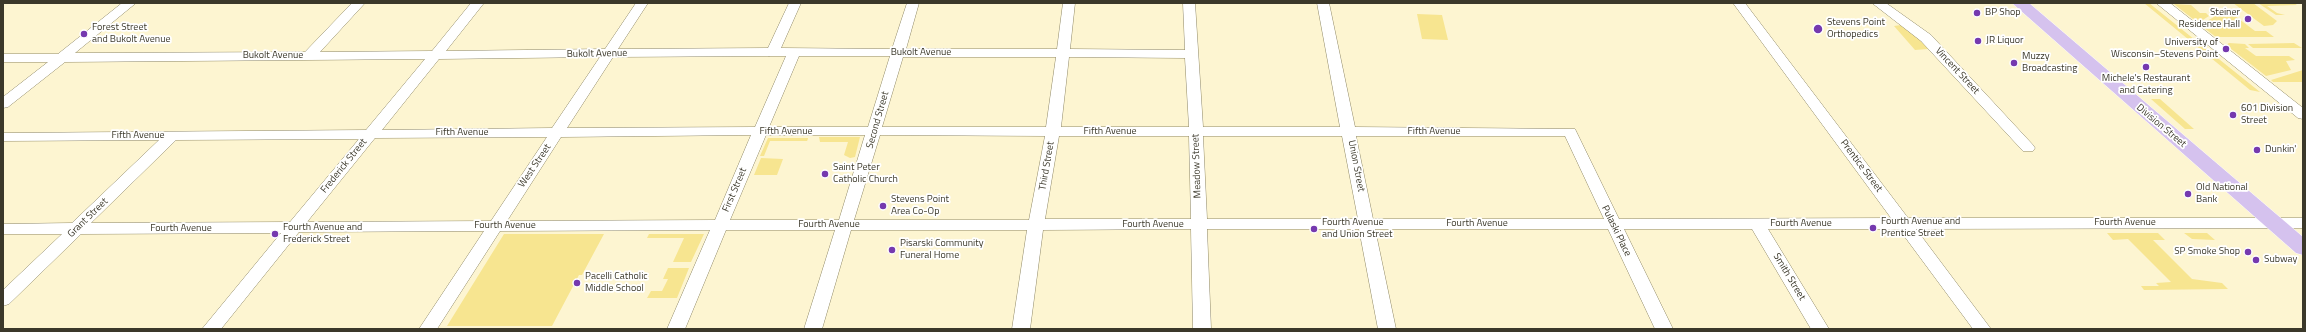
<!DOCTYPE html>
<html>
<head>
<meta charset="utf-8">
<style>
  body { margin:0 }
  #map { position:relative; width:2306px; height:332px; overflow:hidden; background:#fdf5d1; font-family:"Titillium Web",sans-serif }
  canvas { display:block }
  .frame { position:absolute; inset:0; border:4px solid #3b382a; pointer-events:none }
</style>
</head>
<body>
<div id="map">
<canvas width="2306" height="332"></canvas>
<div class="frame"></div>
</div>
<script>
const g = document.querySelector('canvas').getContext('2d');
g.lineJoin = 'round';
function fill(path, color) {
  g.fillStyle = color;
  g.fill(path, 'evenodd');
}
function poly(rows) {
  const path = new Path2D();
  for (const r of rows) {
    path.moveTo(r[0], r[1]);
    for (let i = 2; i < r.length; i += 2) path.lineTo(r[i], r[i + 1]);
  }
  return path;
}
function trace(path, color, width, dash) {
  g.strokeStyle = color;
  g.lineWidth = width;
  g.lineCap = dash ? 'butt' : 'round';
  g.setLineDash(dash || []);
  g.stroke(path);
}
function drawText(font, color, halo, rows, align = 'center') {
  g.font = font + ' "Titillium Web",sans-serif';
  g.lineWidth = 3.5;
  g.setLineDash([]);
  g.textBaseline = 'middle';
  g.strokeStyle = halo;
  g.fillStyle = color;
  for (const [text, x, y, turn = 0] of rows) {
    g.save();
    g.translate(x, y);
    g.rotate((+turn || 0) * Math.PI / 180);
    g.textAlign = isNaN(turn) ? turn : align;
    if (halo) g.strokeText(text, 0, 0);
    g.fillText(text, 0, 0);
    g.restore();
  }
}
fill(poly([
  [2144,3,2149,3,2260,92,2250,90],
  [2233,3,2253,3,2277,21,2273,25,2264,26],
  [2258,3,2294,3,2297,5,2267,6,2277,13,2285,15,2276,15],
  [2174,4,2191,5,2200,13,2206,13,2209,16,2198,23],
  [2209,13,2231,13,2255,31,2266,31,2274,37,2216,37,2200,25,2214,17],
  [1417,14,1442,15,1448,40,1422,39],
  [1901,25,1910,29,1928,49,1915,50,1894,26],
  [2229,43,2245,44,2249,48,2245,48,2256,56,2289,56,2295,60,2286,61,2291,70,2266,76,2226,45],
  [2294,43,2302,48,2253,48,2248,44],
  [2303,70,2303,82,2273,82,2271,80],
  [2151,99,2160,99,2194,129,2185,129],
  [819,137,860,137,855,157,850,158,844,155,848,142,820,142],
  [768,138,808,138,808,139,807,141,770,141,764,156,760,156],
  [761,158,783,159,777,175,754,175],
  [2107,233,2158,233,2165,240,2153,240,2192,279,2222,283,2228,289,2144,290,2141,286,2159,286,2156,283,2171,282,2128,239,2113,240],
  [2184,233,2207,233,2215,240,2192,239],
  [504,234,604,234,582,275,579,275,552,326,447,326],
  [649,234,704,234,691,262,673,262,684,238,647,238],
  [668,268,689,268,677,298,647,298,651,291,662,291,668,279,663,279]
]), '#f7e590');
const minor = poly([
  [122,3,136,3,75,53,305,52,352,3,365,3,320,52,432,51,471,3,484,3,446,51,605,49,636,3,648,3,618,49,768,48,789,3,801,3,781,48,892,49,907,3,919,3,906,49,1057,49,1063,3,1075,3,1070,49,1185,50,1183,3,1195,3,1203,127,1340,127,1317,3,1329,3,1355,127,1575,129,1619,219,1891,218,1733,3,1745,3,1908,218,2303,218,2303,228,1916,229,1991,329,1973,329,1899,229,1768,229,1829,329,1811,329,1752,229,1624,229,1673,329,1655,329,1608,229,1375,229,1396,329,1378,329,1359,229,1207,229,1211,329,1193,329,1191,229,1043,230,1030,329,1012,329,1027,230,851,230,822,329,804,329,835,230,726,230,685,329,667,329,710,230,500,231,437,329,419,329,484,231,299,232,221,329,202,329,281,233,81,234,9,304,3,306,3,290,62,234,3,234,3,224,72,223,159,140,3,141,3,133,366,130,425,59,65,62,8,107,3,108,3,97,48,62,3,62,3,54,58,54,122,3],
  [769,56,786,56,755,127,567,128,613,57,769,56],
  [799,56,890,56,868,127,769,127,799,56],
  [600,57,552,128,382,130,439,59,600,57],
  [903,57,1056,57,1046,127,882,127,903,57],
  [1069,57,1185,58,1189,127,1061,127,1069,57],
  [751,135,715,220,507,221,561,137,751,135],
  [766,135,865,135,839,220,730,220,766,135],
  [880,135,1045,136,1029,220,854,220,880,135],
  [1059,136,1189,136,1191,219,1045,219,1059,136],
  [1203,136,1342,136,1358,219,1207,219,1203,136],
  [1356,136,1565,136,1604,219,1373,219,1356,136],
  [547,137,491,221,307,222,375,138,547,137],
  [359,139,290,222,91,223,176,140,359,139],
  [1872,3,1886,3,1931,35,2033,145,2035,148,2033,151,2023,151,1921,41,1872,3],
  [2156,3,2170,3,2303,108,2303,119,2298,118,2156,3]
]);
const major = poly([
  [2012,3,2029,3,2303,237,2303,255,2296,253,2012,3]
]);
trace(minor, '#8f8867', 1);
trace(major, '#fff', 1);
fill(minor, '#fff');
fill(major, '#d5c2ee');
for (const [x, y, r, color] of [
  [1977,13,4,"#7539af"],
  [2248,19,4,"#7539af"],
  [1818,29,5,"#7539af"],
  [84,34,4,"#7539af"],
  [1978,41,4,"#7539af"],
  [2226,49,4,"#7539af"],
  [2014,63,4,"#7539af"],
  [2146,67,4,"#7539af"],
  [2233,115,4,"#7539af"],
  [2257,150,4,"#7539af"],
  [825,174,4,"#7539af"],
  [2188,194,4,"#7539af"],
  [883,206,4,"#7539af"],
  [1873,228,4,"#7539af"],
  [1314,229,4,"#7539af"],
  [275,234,4,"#7539af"],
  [892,250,4,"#7539af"],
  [2248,252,4,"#7539af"],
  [2256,260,4,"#7539af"],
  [577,283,4,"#7539af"]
]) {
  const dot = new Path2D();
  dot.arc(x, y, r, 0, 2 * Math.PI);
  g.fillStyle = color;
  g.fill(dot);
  trace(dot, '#fff', 1.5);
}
drawText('10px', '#3b382a', '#fff', [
  ["BP Shop",1985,13],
  ["Steiner",2240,13,"right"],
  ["Residence Hall",2240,25,"right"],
  ["Stevens Point",1827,23],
  ["Orthopedics",1827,35],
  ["Forest Street",92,28],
  ["and Bukolt Avenue",92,40],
  ["JR Liquor",1986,41],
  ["University of",2218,43,"right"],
  ["Wisconsin–Stevens Point",2218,55,"right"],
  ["Muzzy",2022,57],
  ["Broadcasting",2022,69],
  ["Michele's Restaurant",2146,79,"center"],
  ["and Catering",2146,91,"center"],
  ["601 Division",2241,109],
  ["Street",2241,121],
  ["Dunkin'",2265,150],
  ["Saint Peter",833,168],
  ["Catholic Church",833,180],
  ["Old National",2196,188],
  ["Bank",2196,200],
  ["Stevens Point",891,200],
  ["Area Co-Op",891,212],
  ["Fourth Avenue and",1881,222],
  ["Prentice Street",1881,234],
  ["Fourth Avenue",1322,223],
  ["and Union Street",1322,235],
  ["Fourth Avenue and",283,228],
  ["Frederick Street",283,240],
  ["Pisarski Community",900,244],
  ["Funeral Home",900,256],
  ["SP Smoke Shop",2240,252,"right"],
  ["Subway",2264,260],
  ["Pacelli Catholic",585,277],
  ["Middle School",585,289]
], 'left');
drawText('10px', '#3b382a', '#fff', [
  ["Bukolt Avenue",921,53],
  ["Bukolt Avenue",597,54,-1],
  ["Bukolt Avenue",273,56],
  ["Vincent Street",1957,71,47],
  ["Second Street",878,120,-74],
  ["Division Street",2161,126,40],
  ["Fifth Avenue",786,132],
  ["Fifth Avenue",1110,132],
  ["Fifth Avenue",1434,132],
  ["Fifth Avenue",462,133],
  ["Fifth Avenue",138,136],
  ["Frederick Street",344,166,-51],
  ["West Street",535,166,-56],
  ["Third Street",1047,166,-80],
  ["Meadow Street",1197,166,-92],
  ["Union Street",1356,166,79],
  ["Prentice Street",1861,166,53],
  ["First Street",735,190,-67],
  ["Grant Street",88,218,-44],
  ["Fourth Avenue",2125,223],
  ["Fourth Avenue",1477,224],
  ["Fourth Avenue",1801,224],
  ["Fourth Avenue",829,225],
  ["Fourth Avenue",1153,225],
  ["Fourth Avenue",505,226],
  ["Fourth Avenue",181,229],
  ["Pulaski Place",1616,231,64],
  ["Smith Street",1789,277,59]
]);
</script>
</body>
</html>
